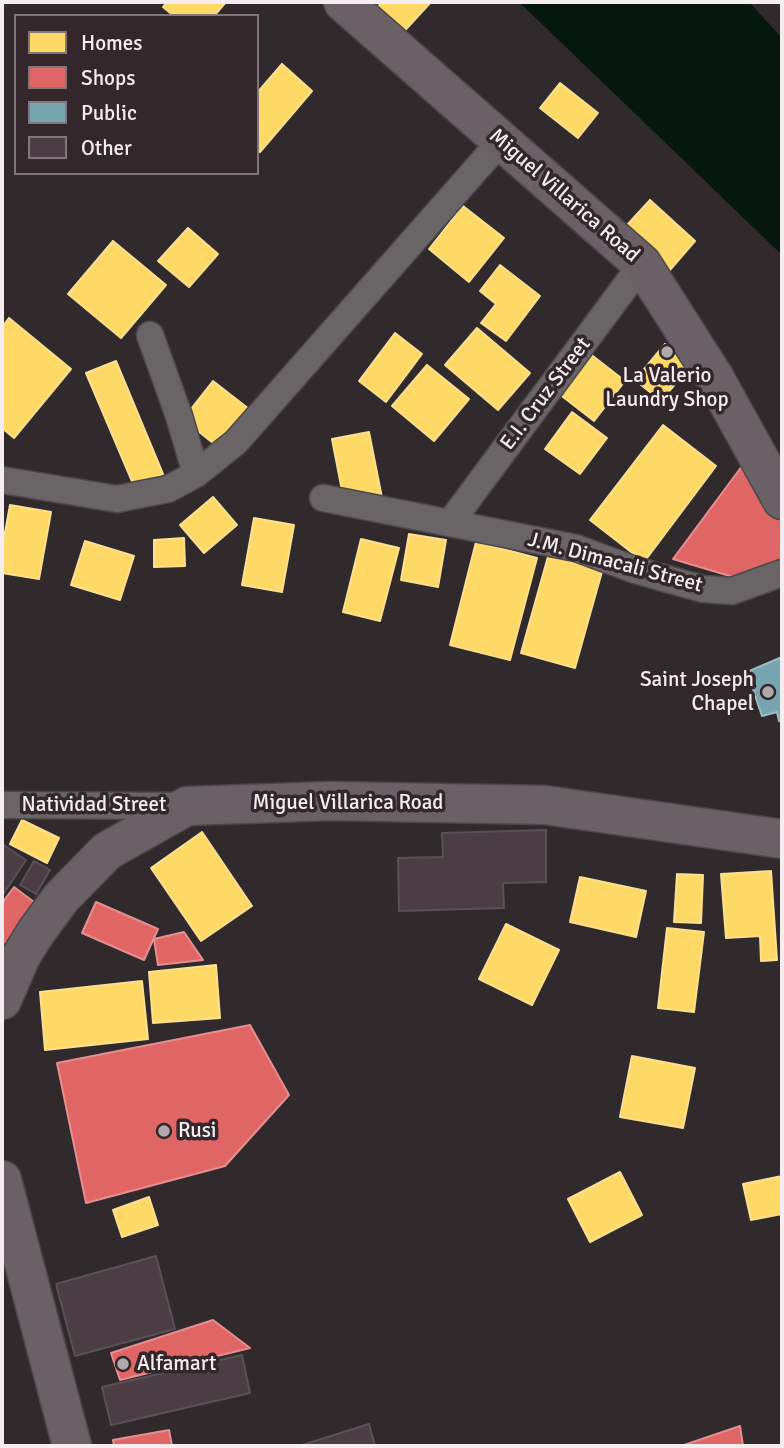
<!DOCTYPE html>
<html>
<head>
<meta charset="utf-8">
<style>
  body { margin:0 }
  #map { position:relative; width:784px; height:1448px; overflow:hidden; background:#302a2d; font-family:Signika,sans-serif }
  canvas { display:block }
  .frame { position:absolute; inset:0; border:4px solid #f5edf0; pointer-events:none }
  .legend { position:absolute; left:14px; top:14px; width:245px; height:161px; box-sizing:border-box; background:#33272c; border:2px solid #81767a; margin:0; padding:9px 12px; list-style:none; font-size:21px; color:#f5edf0 }
  .legend li { display:flex; align-items:center; gap:14px; height:35px }
  .legend b { width:35px; border:2px solid #81767a }
</style>
</head>
<body>
<div id="map">
<canvas width="784" height="1448"></canvas>
<div class="frame"></div>
<ul class="legend">
<li><b style="height:19px;background:#ffd966"></b>Homes</li>
<li><b style="height:19px;background:#e06666"></b>Shops</li>
<li><b style="height:19px;background:#76a5af"></b>Public</li>
<li><b style="height:19px;background:#4c3d44"></b>Other</li>
</ul>
</div>
<script>
const g = document.querySelector('canvas').getContext('2d');
g.lineJoin = 'round';
function fill(path, color) {
  g.fillStyle = color;
  g.fill(path, 'evenodd');
}
function poly(rows) {
  const path = new Path2D();
  for (const r of rows) {
    path.moveTo(r[0], r[1]);
    for (let i = 2; i < r.length; i += 2) path.lineTo(r[i], r[i + 1]);
  }
  return path;
}
function trace(path, color, width, dash) {
  g.strokeStyle = color;
  g.lineWidth = width;
  g.lineCap = dash ? 'butt' : 'round';
  g.setLineDash(dash || []);
  g.stroke(path);
}
function drawText(font, color, halo, rows, align = 'center') {
  g.font = font + ' Signika,sans-serif';
  g.lineWidth = 7;
  g.setLineDash([]);
  g.textBaseline = 'middle';
  g.strokeStyle = halo;
  g.fillStyle = color;
  for (const [text, x, y, turn = 0] of rows) {
    g.save();
    g.translate(x, y);
    g.rotate((+turn || 0) * Math.PI / 180);
    g.textAlign = isNaN(turn) ? turn : align;
    if (halo) g.strokeText(text, 0, 0);
    g.fillText(text, 0, 0);
    g.restore();
  }
}
fill(poly([
  [519,2,749,2,782,38,782,255]
]), '#06180d');
const homes = poly([
  [167,2,226,2,214,16,174,16,163,7,167,2],
  [382,2,431,2,397,39,370,15,382,2],
  [282,64,312,91,260,152,257,149,257,93,282,64],
  [560,83,598,113,578,138,540,108,560,83],
  [650,200,695,241,663,278,617,236,650,200],
  [463,206,504,238,469,282,429,249,463,206],
  [188,228,218,254,189,287,158,261,188,228],
  [113,241,166,285,121,338,68,294,113,241],
  [500,265,540,296,506,341,481,323,496,304,480,291,500,265],
  [9,318,71,369,14,438,2,428,2,327,9,318],
  [477,328,530,373,498,410,445,365,477,328],
  [395,333,422,354,386,402,359,381,395,333],
  [665,344,691,365,661,401,635,380,665,344],
  [589,353,625,381,594,421,558,393,589,353],
  [116,361,163,474,134,486,86,373,116,361],
  [427,365,469,399,434,441,392,406,427,365],
  [213,381,249,409,218,447,183,419,213,381],
  [572,412,607,438,580,474,545,449,572,412],
  [663,425,716,466,644,562,590,520,663,425],
  [369,432,382,498,343,496,332,439,369,432],
  [213,497,237,525,204,553,180,525,213,497],
  [10,505,51,512,39,579,2,573,2,549,10,505],
  [254,518,294,525,282,592,242,585,254,518],
  [409,534,446,540,438,587,401,580,409,534],
  [184,538,185,566,154,567,154,540,184,538],
  [361,539,399,548,380,621,343,612,361,539],
  [85,541,134,556,120,600,71,585,85,541],
  [476,542,537,558,510,660,450,645,476,542],
  [549,553,603,568,575,668,521,653,549,553],
  [22,820,59,838,47,863,10,844,22,820],
  [202,832,252,906,201,941,151,868,202,832],
  [771,871,777,960,761,961,760,936,726,938,721,874,771,871],
  [677,874,703,875,701,923,674,922,677,874],
  [580,877,646,891,636,937,570,922,580,877],
  [506,924,559,950,532,1005,479,979,506,924],
  [667,928,704,932,694,1012,658,1008,667,928],
  [216,965,220,1018,153,1023,149,972,216,965],
  [142,981,148,1039,45,1050,40,992,142,981],
  [632,1056,695,1068,683,1128,620,1117,632,1056],
  [620,1172,642,1215,590,1242,568,1199,620,1172],
  [782,1176,782,1214,751,1220,743,1184,782,1176],
  [149,1197,158,1225,122,1237,113,1210,149,1197]
]);
fill(homes, '#ffd966');
trace(homes, '#fcdf8f', 2);
const shops = poly([
  [748,458,782,515,782,560,733,577,673,559,748,458],
  [14,887,38,905,7,944,2,940,2,903,14,887],
  [96,902,158,929,144,960,82,933,96,902],
  [184,932,203,960,158,965,154,939,184,932],
  [250,1025,289,1095,225,1166,86,1203,57,1063,250,1025],
  [213,1320,250,1348,120,1380,111,1353,213,1320],
  [740,1426,743,1446,681,1446,740,1426],
  [169,1430,172,1446,114,1446,113,1440,169,1430]
]);
fill(shops, '#e06666');
trace(shops, '#e68e8f', 2);
const public = poly([
  [782,657,782,720,779,721,777,712,762,716,747,672,782,657]
]);
fill(public, '#76a5af');
trace(public, '#9cbbc2', 2);
const building = poly([
  [546,830,546,882,503,883,504,908,399,911,398,858,443,857,442,833,546,830],
  [2,844,26,860,2,896,2,844],
  [34,861,50,870,36,894,20,885,34,861],
  [156,1256,175,1329,75,1356,56,1284,156,1256],
  [242,1355,250,1393,111,1425,102,1387,242,1355],
  [369,1424,375,1446,299,1446,369,1424]
]);
fill(building, '#4c3d44');
trace(building, '#575255', 2);
const street = poly([
  [150,335,179,416,196,474],
  [2,480,117,499,168,489,196,474,236,442,501,141],
  [323,498,576,548,635,570,703,589,732,591,782,573],
  [450,523,642,264],
  [2,805,185,806]
]);
const secondary = poly([
  [343,2,642,264,714,377,782,500],
  [2,1000,21,956,36,932,61,898,107,851,187,806,331,801,545,805,782,839],
  [2,1180,72,1446]
]);
trace(street, '#4c474a', 29);
trace(secondary, '#4c474a', 41);
trace(street, '#696567', 26);
trace(secondary, '#696165', 38);
for (const [x, y, r, color] of [
  [667,352,7,"#b0a9ac"],
  [768,692,7,"#b0a9ac"],
  [164,1131,7,"#b0a9ac"],
  [123,1364,7,"#b0a9ac"]
]) {
  const dot = new Path2D();
  dot.arc(x, y, r, 0, 2 * Math.PI);
  g.fillStyle = color;
  g.fill(dot);
  trace(dot, '#33272c', 2.5);
}
drawText('21px', '#f5edf0', '#33272c', [
  ["Miguel Villarica Road",564,196,41],
  ["E.I. Cruz Street",546,394,-53],
  ["J.M. Dimacali Street",615,563,15],
  ["Miguel Villarica Road",348,803],
  ["Natividad Street",94,805]
]);
drawText('21px', '#f5edf0', '#33272c', [
  ["La Valerio",667,376,"center"],
  ["Laundry Shop",667,400,"center"],
  ["Saint Joseph",754,680,"right"],
  ["Chapel",754,704,"right"],
  ["Rusi",178,1131],
  ["Alfamart",137,1364]
], 'left');
</script>
</body>
</html>
